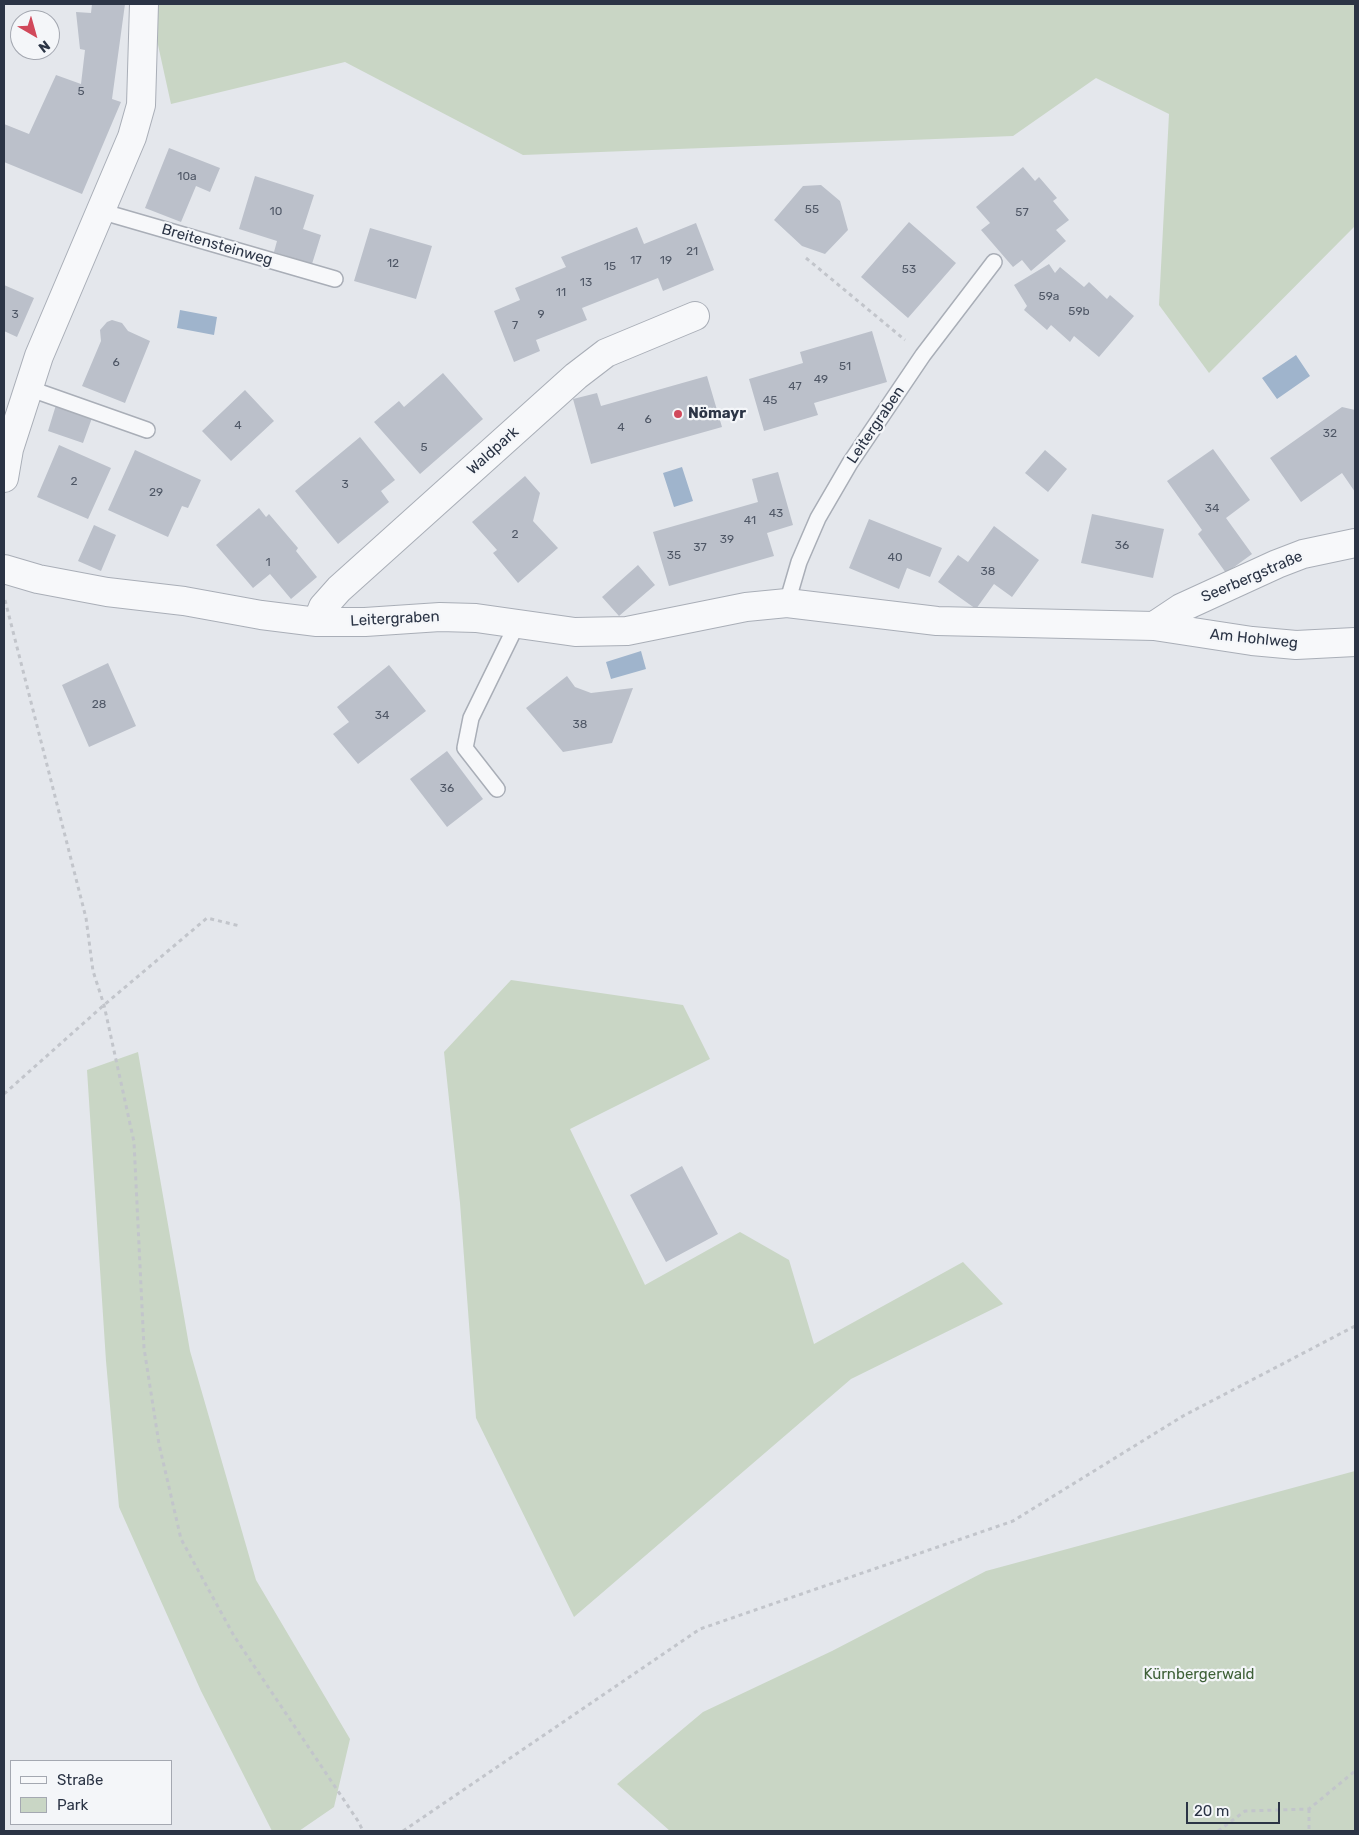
<!DOCTYPE html>
<html>
<head>
<meta charset="utf-8">
<style>
  body { margin:0 }
  #map { position:relative; width:1359px; height:1835px; overflow:hidden; background:#e4e7ec; font-family:Rubik,sans-serif }
  canvas { display:block }
  .frame { position:absolute; inset:0; border:5px solid #2b3445; pointer-events:none }
  .legend { position:absolute; left:10px; top:1760px; width:162px; height:65px; box-sizing:border-box; background:#f4f6f9; border:1px solid #a4a8b1; margin:0; padding:6px 9px; list-style:none; font-size:15px; color:#2b3445 }
  .legend li { display:flex; align-items:center; gap:10px; height:25px }
  .legend b { width:25px; border:1px solid #a4a8b1 }
  .north { position:absolute; left:10px; top:10px; width:50px; height:50px; box-sizing:border-box; background:#f4f6f9; border:1px solid #a4a8b1; border-radius:50%; rotate:142deg; font-size:14px; font-weight:700; line-height:20px; text-align:center; color:#2b3445 }
  .north::after { content:''; display:block; margin:auto; width:18px; height:22px; background:#d1495b; clip-path:polygon(50% 0,100% 100%,50% 72%,0 100%) }
  .scale { position:absolute; left:1186px; top:1802px; width:94px; height:22px; box-sizing:border-box; border:2px solid #2b3445; border-top:0; padding-left:6px; font-size:15px; line-height:18px; white-space:nowrap; color:#2b3445; -webkit-text-stroke:4px #f4f6f9; paint-order:stroke }
</style>
</head>
<body>
<div id="map">
<canvas width="1359" height="1835"></canvas>
<div class="frame"></div>
<ul class="legend">
<li><b style="height:6px;background:#f7f8fa"></b>Straße</li>
<li><b style="height:14px;background:#c9d6c5"></b>Park</li>
</ul>
<div class="north">N</div>
<div class="scale">20 m</div>
</div>
<script>
const g = document.querySelector('canvas').getContext('2d');
g.lineJoin = 'round';
function fill(path, color) {
  g.fillStyle = color;
  g.fill(path, 'evenodd');
}
function poly(rows) {
  const path = new Path2D();
  for (const r of rows) {
    path.moveTo(r[0], r[1]);
    for (let i = 2; i < r.length; i += 2) path.lineTo(r[i], r[i + 1]);
  }
  return path;
}
function trace(path, color, width, dash) {
  g.strokeStyle = color;
  g.lineWidth = width;
  g.lineCap = dash ? 'butt' : 'round';
  g.setLineDash(dash || []);
  g.stroke(path);
}
function drawText(font, color, halo, rows, align = 'center') {
  g.font = font + ' Rubik,sans-serif';
  g.lineWidth = 4.5;
  g.setLineDash([]);
  g.textBaseline = 'middle';
  g.strokeStyle = halo;
  g.fillStyle = color;
  for (const [text, x, y, turn = 0] of rows) {
    g.save();
    g.translate(x, y);
    g.rotate((+turn || 0) * Math.PI / 180);
    g.textAlign = isNaN(turn) ? turn : align;
    if (halo) g.strokeText(text, 0, 0);
    g.fillText(text, 0, 0);
    g.restore();
  }
}
fill(poly([
  [149,4,1355,4,1355,226,1209,373,1159,305,1169,114,1096,78,1013,136,523,155,345,62,171,104],
  [511,980,683,1005,710,1059,570,1129,645,1285,740,1232,789,1260,814,1344,963,1262,1003,1304,851,1379,574,1617,476,1418,460,1203,444,1052],
  [138,1052,190,1351,256,1580,350,1739,334,1807,299,1831,272,1831,201,1691,119,1507,106,1361,87,1070],
  [1355,1471,1355,1831,670,1831,617,1784,703,1712,832,1651,986,1571]
]), '#c9d6c5');
fill(poly([
  [180,310,217,317,214,335,177,328],
  [1296,355,1310,376,1277,399,1262,378],
  [682,467,693,501,674,507,663,473],
  [641,651,646,669,611,679,606,662]
]), '#9fb4cc');
fill(poly([
  [92,4,125,4,112,99,121,102,82,194,4,162,4,124,29,134,56,75,81,84,85,50,80,49,76,12,91,13],
  [169,148,220,168,210,192,196,186,181,222,145,208],
  [1023,167,1035,181,1039,177,1057,198,1053,201,1069,220,1056,230,1066,241,1031,271,1022,260,1013,267,981,230,990,223,976,207],
  [255,176,314,195,303,229,321,235,312,264,274,252,277,241,239,229],
  [821,185,840,201,848,230,825,254,802,246,774,220,803,186],
  [909,222,956,263,908,318,861,277],
  [696,223,714,270,663,291,658,278,582,308,587,320,536,340,540,351,514,362,494,311,520,300,515,288,566,267,561,257,637,227,644,244],
  [370,228,432,246,416,299,354,281],
  [1049,264,1055,273,1060,267,1084,287,1089,282,1107,299,1110,295,1134,316,1099,357,1074,336,1070,342,1051,325,1047,330,1024,310,1027,306,1014,285],
  [4,285,34,298,17,337,4,331],
  [112,320,122,323,128,331,150,341,125,403,82,386,101,341,100,330,107,322],
  [872,331,887,382,814,403,818,415,764,431,749,379,803,363,800,352],
  [443,373,483,419,420,474,374,422,399,401,404,407],
  [707,376,722,427,591,464,573,399,597,393,601,406],
  [245,390,274,421,231,461,202,431],
  [56,405,92,418,83,443,48,431],
  [1342,407,1355,410,1355,492,1342,473,1301,502,1270,458],
  [360,437,395,480,381,491,389,502,338,544,295,491],
  [59,445,111,468,88,519,37,497],
  [1213,449,1250,500,1226,518,1252,554,1226,573,1198,534,1202,530,1167,481],
  [135,450,201,480,188,508,182,506,168,537,108,510],
  [1045,450,1067,469,1048,492,1025,473],
  [778,472,793,525,767,533,774,556,669,586,653,532,758,502,752,479],
  [525,476,540,493,533,521,558,548,518,583,493,553,497,550,472,522],
  [259,508,266,517,269,514,298,548,296,551,317,577,291,599,270,574,253,588,216,545],
  [1092,514,1164,529,1153,578,1081,563],
  [869,519,942,548,930,577,907,568,899,589,849,568],
  [94,525,116,535,101,571,78,561],
  [994,526,1039,560,1012,597,994,584,976,609,938,582,958,555,968,562],
  [638,565,655,585,619,616,602,597],
  [108,663,136,726,89,747,62,685],
  [389,665,426,711,358,764,333,734,349,722,337,707],
  [567,676,575,687,591,693,633,688,612,743,563,752,526,708],
  [447,751,483,799,447,827,410,779],
  [682,1166,718,1234,666,1262,630,1195]
]), '#bbc0ca');
const service = poly([
  [100,211,335,279],
  [28,388,147,430],
  [787,603,799,562,818,518,850,463,923,355,994,262],
  [497,789,465,748,471,718,517,624]
]);
const minor = poly([
  [4,478,9,449,39,356,132,137,141,105,144,4],
  [4,569,38,579,107,592,184,601,261,615,317,622,365,622,440,617,476,618,575,632,627,631,746,607,787,603,937,621,1154,626,1252,641,1296,645,1355,642],
  [317,622,323,607,339,589,576,376,606,353,695,316],
  [1154,626,1181,608,1277,564,1303,554,1355,543]
]);
trace(service, '#a9aeb7', 18);
trace(minor, '#a9aeb7', 30);
trace(poly([
  [806,258,905,340],
  [5,600,86,918,93,971,104,1005,134,1142,144,1348,159,1444,181,1539,234,1636,358,1821,363,1831],
  [4,1094,104,1005,207,918,240,926],
  [1309,1809,1309,1831],
  [403,1831,700,1629,1013,1521,1183,1416,1355,1326],
  [1218,1831,1245,1811,1309,1809,1355,1771]
]), '#c2c5cb', 3, [4, 4]);
trace(service, '#f7f8fa', 15);
trace(minor, '#f7f8fa', 28);
for (const [x, y, r, color] of [
  [678,414,5,"#d1495b"]
]) {
  const dot = new Path2D();
  dot.arc(x, y, r, 0, 2 * Math.PI);
  g.fillStyle = color;
  g.fill(dot);
  trace(dot, '#f4f6f9', 2);
}
drawText('12px', '#4f5766', null, [
  ["5",81,92],
  ["10a",187,177],
  ["55",812,210],
  ["10",276,212],
  ["57",1022,213],
  ["21",692,252],
  ["17",636,261],
  ["19",666,261],
  ["12",393,264],
  ["15",610,267],
  ["53",909,270],
  ["13",586,283],
  ["11",561,293],
  ["59a",1049,297],
  ["59b",1079,312],
  ["3",15,315],
  ["9",541,315],
  ["7",515,326],
  ["6",116,363],
  ["51",845,367],
  ["49",821,380],
  ["47",795,387],
  ["45",770,401],
  ["6",648,420],
  ["4",238,426],
  ["4",621,428],
  ["32",1330,434],
  ["5",424,448],
  ["2",74,482],
  ["3",345,485],
  ["29",156,493],
  ["34",1212,509],
  ["43",776,514],
  ["41",750,521],
  ["2",515,535],
  ["39",727,540],
  ["36",1122,546],
  ["37",700,548],
  ["35",674,556],
  ["40",895,558],
  ["1",268,563],
  ["38",988,572],
  ["28",99,705],
  ["34",382,716],
  ["38",580,725],
  ["36",447,789]
]);
drawText('15px', '#2b3445', '#f4f6f9', [
  ["Breitensteinweg",217,245,16],
  ["Leitergraben",876,425,-56],
  ["Waldpark",493,451,-42],
  ["Seerbergstraße",1252,577,-23],
  ["Leitergraben",395,619,-3],
  ["Am Hohlweg",1254,639,6]
]);
drawText('bold 15px', '#2b3445', '#f4f6f9', [
  ["Nömayr",688,414]
], 'left');
drawText('15px', '#3f6138', '#f4f6f9', [
  ["Kürnbergerwald",1199,1675]
]);
</script>
</body>
</html>
